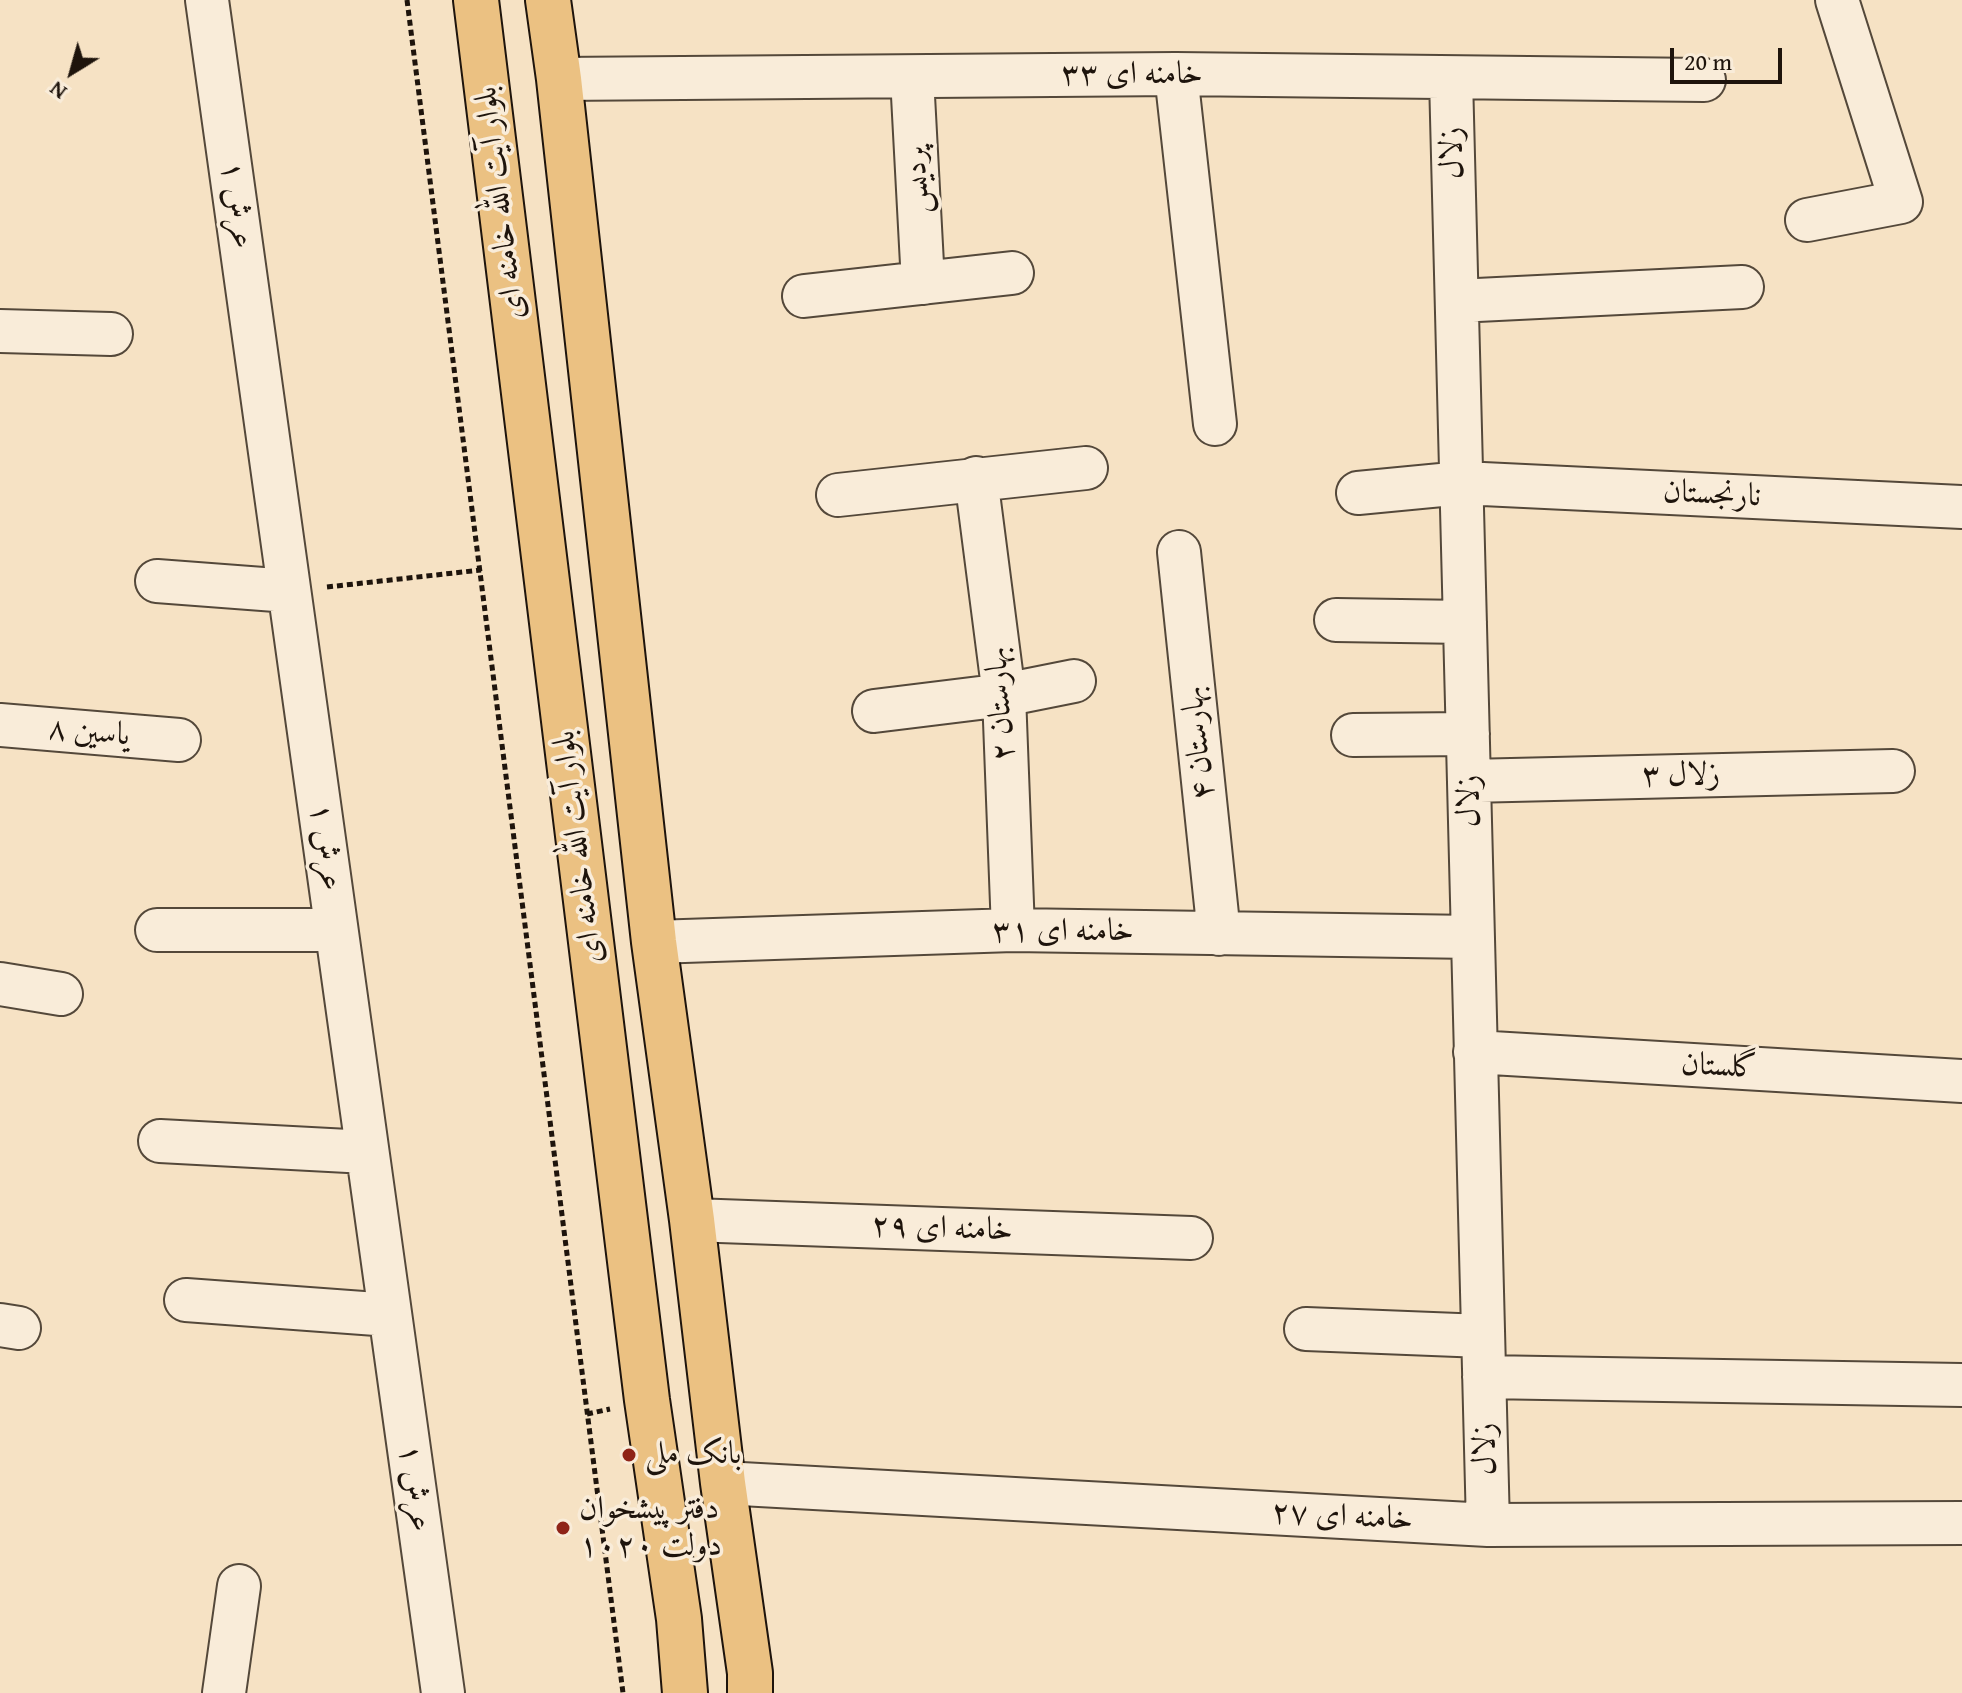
<!DOCTYPE html>
<html>
<head>
<meta charset="utf-8">
<style>
  body { margin:0 }
  #map { position:relative; width:1962px; height:1693px; overflow:hidden; background:#f6e2c4; font-family:"Gentium Book Plus",serif }
  canvas { display:block }
  .north { position:absolute; left:32px; top:32px; width:80px; height:80px; -webkit-text-stroke:6px #f9ecd9; paint-order:stroke; rotate:217deg; font-size:22px; font-weight:700; line-height:32px; text-align:center; color:#1e140c }
  .north::after { content:''; display:block; margin:auto; width:28px; height:36px; background:#1e140c; clip-path:polygon(50% 0,100% 100%,50% 72%,0 100%) }
  .scale { position:absolute; left:1670px; top:48px; width:112px; height:36px; box-sizing:border-box; border:4px solid #1e140c; border-top:0; padding-left:10px; font-size:24px; line-height:28px; white-space:nowrap; color:#1e140c; -webkit-text-stroke:6px #f9ecd9; paint-order:stroke }
</style>
</head>
<body>
<div id="map">
<canvas width="1962" height="1693"></canvas>
<div class="north">N</div>
<div class="scale">20 m</div>
</div>
<script>
const g = document.querySelector('canvas').getContext('2d');
g.lineJoin = 'round';
function poly(rows) {
  const path = new Path2D();
  for (const r of rows) {
    path.moveTo(r[0], r[1]);
    for (let i = 2; i < r.length; i += 2) path.lineTo(r[i], r[i + 1]);
  }
  return path;
}
function trace(path, color, width, dash) {
  g.strokeStyle = color;
  g.lineWidth = width;
  g.lineCap = dash ? 'butt' : 'round';
  g.setLineDash(dash || []);
  g.stroke(path);
}
function drawText(font, color, halo, rows, align = 'center') {
  g.font = font + ' "Gentium Book Plus",Amiri,serif';
  g.lineWidth = 7;
  g.setLineDash([]);
  g.textBaseline = 'middle';
  g.strokeStyle = halo;
  g.fillStyle = color;
  for (const [text, x, y, turn = 0] of rows) {
    g.save();
    g.translate(x, y);
    g.rotate((+turn || 0) * Math.PI / 180);
    g.textAlign = isNaN(turn) ? turn : align;
    if (halo) g.strokeText(text, 0, 0);
    g.fillText(text, 0, 0);
    g.restore();
  }
}
const minor = poly([
  [207,0,443,1693],
  [1176,74,1215,424],
  [912,77,923,283],
  [1451,78,1488,1525],
  [559,79,1176,74,1704,80],
  [1807,220,1901,202,1837,0],
  [804,296,1012,273],
  [1457,301,1742,287],
  [0,331,111,334],
  [976,478,1004,695,1013,930],
  [1358,493,1462,483,1962,507],
  [838,495,1086,468],
  [1179,552,1219,934],
  [157,581,289,591],
  [1336,620,1465,622],
  [874,711,1004,695,1074,681],
  [0,725,179,740],
  [1353,735,1468,734],
  [1469,781,1893,771],
  [157,930,336,930],
  [654,942,1013,930,1473,937],
  [0,984,61,994],
  [1475,1052,1962,1081],
  [160,1141,367,1152],
  [692,1220,1191,1238],
  [186,1300,390,1315],
  [0,1325,19,1328],
  [1306,1329,1483,1336],
  [1484,1377,1962,1385],
  [723,1483,1488,1525,1962,1523],
  [224,1693,239,1586]
]);
const major = poly([
  [476,0,647,1400,679,1619,685,1693],
  [548,0,559,79,654,942,692,1220,723,1483,750,1673,750,1693]
]);
trace(minor, '#54483a', 46);
trace(major, '#1e140c', 48);
trace(poly([
  [407,0,623,1693],
  [327,587,481,570],
  [587,1414,610,1409]
]), '#1e140c', 5, [6, 4]);
trace(minor, '#f9ecd9', 42);
trace(major, '#ebc182', 44);
for (const [x, y, r, color] of [
  [629,1455,8,"#8f2418"],
  [563,1528,8,"#8f2418"]
]) {
  const dot = new Path2D();
  dot.arc(x, y, r, 0, 2 * Math.PI);
  g.fillStyle = color;
  g.fill(dot);
  trace(dot, '#f9ecd9', 3);
}
drawText('32px', '#1e140c', '#f9ecd9', [
  ["خامنه ای ۳۳",1132,75],
  ["زلال",1453,153,-92],
  ["پردیس",918,180,-93],
  ["بلوار آیت الله خامنه ای",501,203,-97],
  ["عرش ۱",236,205,82],
  ["نارنجستان",1712,495,3],
  ["بهارستان ۲",1001,704,-94],
  ["یاسین ۸",89,733,5],
  ["بهارستان ۴",1199,743,-96],
  ["۳ زلال",1681,776,-1],
  ["زلال",1470,801,-91],
  ["عرش ۱",325,847,82],
  ["بلوار آیت الله خامنه ای",579,847,-97],
  ["خامنه ای ۳۱",1063,932],
  ["گلستان",1719,1067,3],
  ["خامنه ای ۲۹",942,1229,2],
  ["زلال",1486,1449,-91],
  ["عرش ۱",414,1488,82],
  ["خامنه ای ۲۷",1342,1517,3]
]);
drawText('32px', '#1e140c', '#f9ecd9', [
  ["بانک ملی",645,1455],
  ["دفتر پیشخوان",579,1510],
  ["دولت ۱۰۲۰",579,1547]
], 'left');
</script>
</body>
</html>
